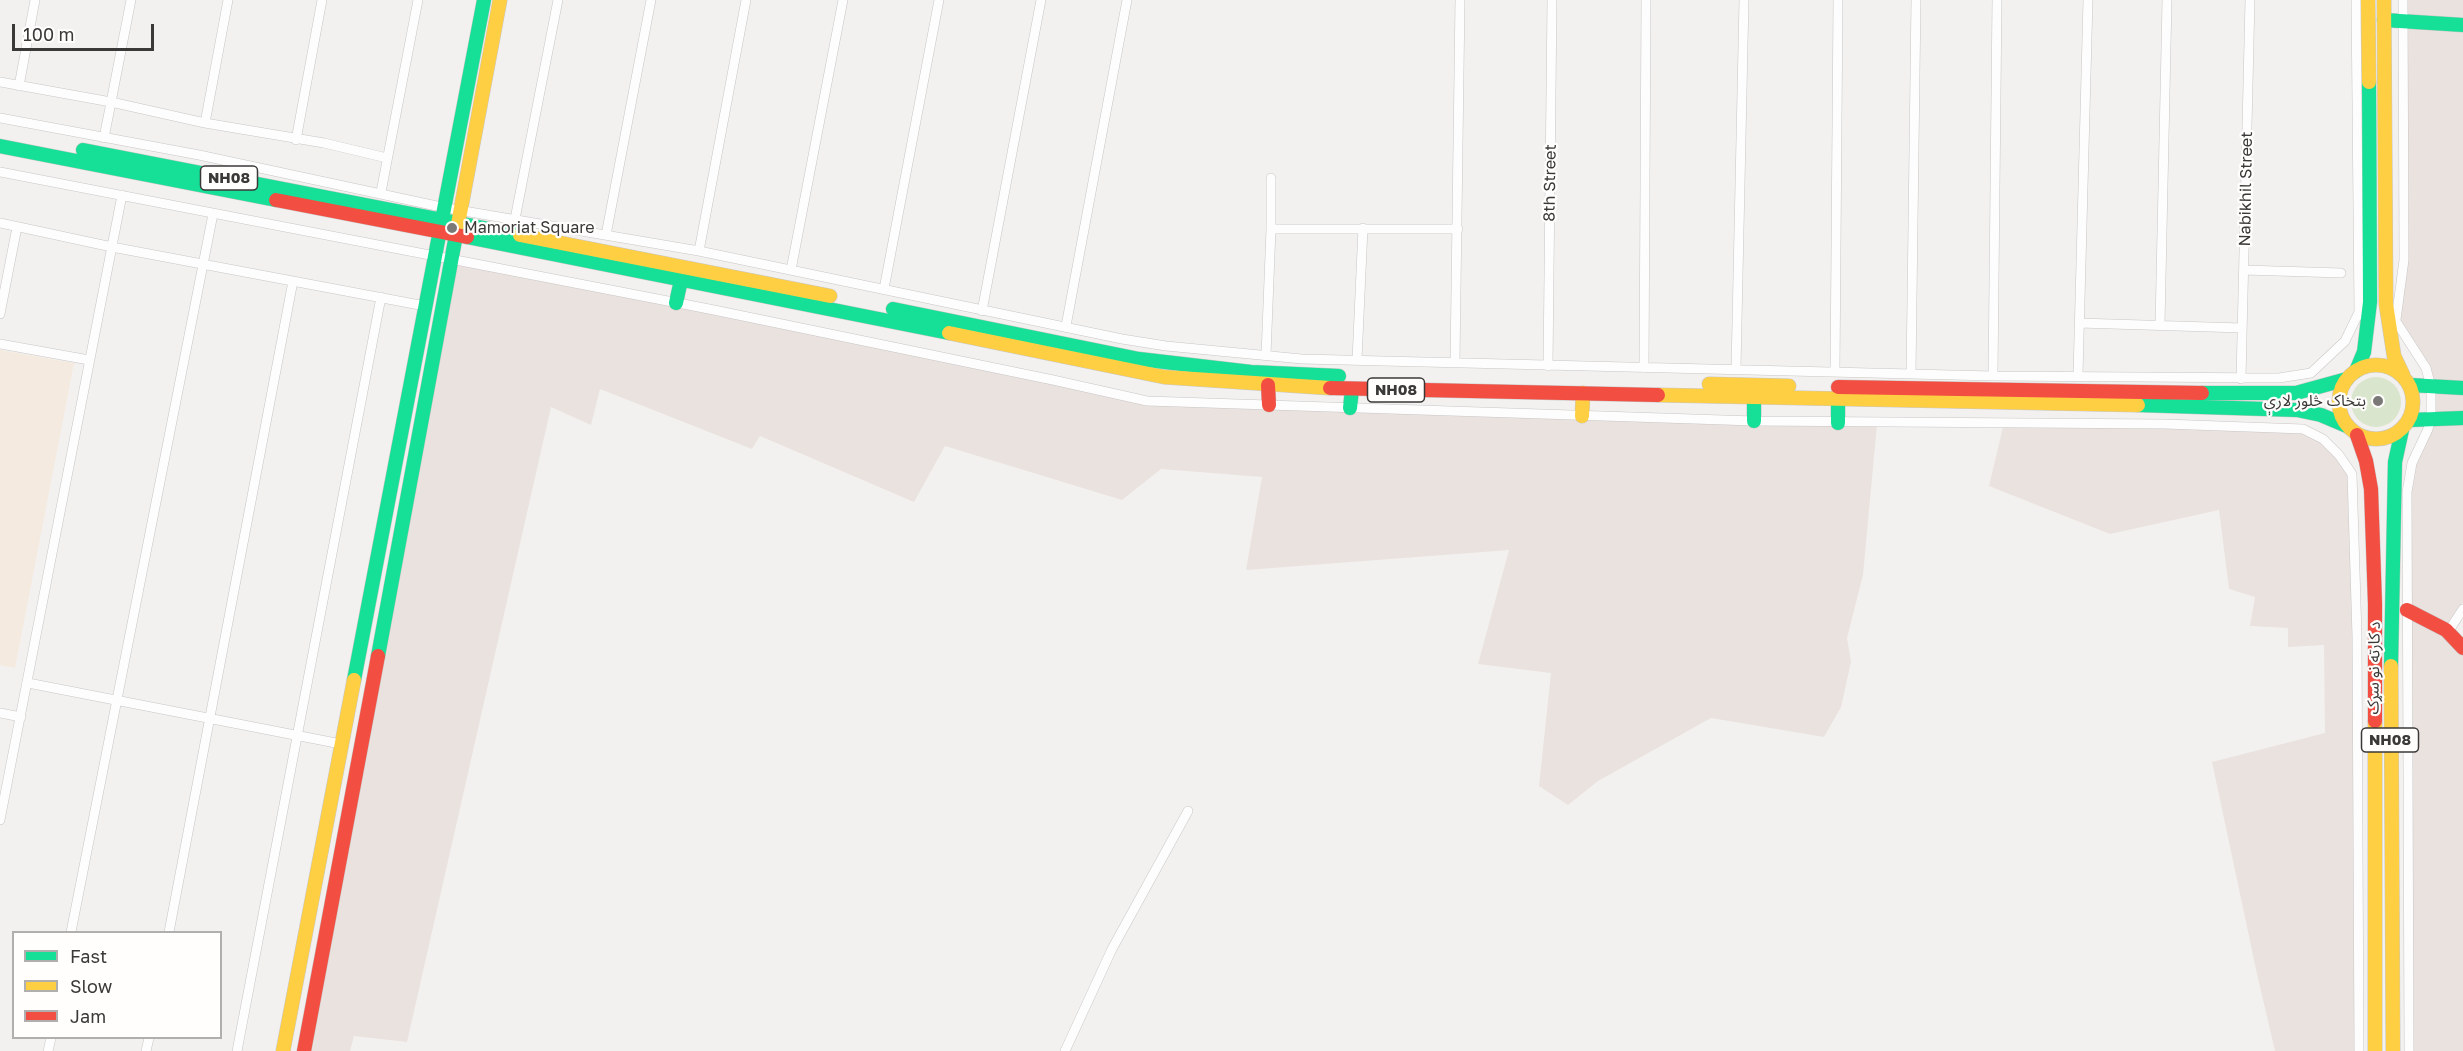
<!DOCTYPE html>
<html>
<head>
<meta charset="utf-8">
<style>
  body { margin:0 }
  #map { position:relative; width:2463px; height:1051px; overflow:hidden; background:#f3f1ef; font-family:"Golos Text",sans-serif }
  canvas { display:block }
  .legend { position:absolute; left:12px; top:931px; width:210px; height:108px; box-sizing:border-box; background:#fffefd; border:2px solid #b1afae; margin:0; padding:8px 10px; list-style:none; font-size:18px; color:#3b3938 }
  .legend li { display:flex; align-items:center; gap:12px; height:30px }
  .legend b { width:30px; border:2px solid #b1afae }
  .scale { position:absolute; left:12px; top:24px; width:142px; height:27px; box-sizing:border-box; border:3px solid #3b3938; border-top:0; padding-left:8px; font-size:18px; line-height:21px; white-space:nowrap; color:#3b3938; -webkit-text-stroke:4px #fffefd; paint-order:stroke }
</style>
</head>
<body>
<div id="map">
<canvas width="2463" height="1051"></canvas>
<ul class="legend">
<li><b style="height:8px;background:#16e098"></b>Fast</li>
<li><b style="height:8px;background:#ffcf43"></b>Slow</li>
<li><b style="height:8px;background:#f24e42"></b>Jam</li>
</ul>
<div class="scale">100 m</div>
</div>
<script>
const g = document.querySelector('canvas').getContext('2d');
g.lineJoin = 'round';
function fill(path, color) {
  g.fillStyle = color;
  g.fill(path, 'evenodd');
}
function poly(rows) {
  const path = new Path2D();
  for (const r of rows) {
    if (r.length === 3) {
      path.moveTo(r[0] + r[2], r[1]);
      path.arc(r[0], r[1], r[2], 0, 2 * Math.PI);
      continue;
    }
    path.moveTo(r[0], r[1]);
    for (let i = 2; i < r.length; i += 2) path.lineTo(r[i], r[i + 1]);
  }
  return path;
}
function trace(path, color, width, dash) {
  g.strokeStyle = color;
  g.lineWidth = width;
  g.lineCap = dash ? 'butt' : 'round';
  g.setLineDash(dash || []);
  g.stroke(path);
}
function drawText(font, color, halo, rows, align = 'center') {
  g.font = font + ' "Golos Text","Noto Sans Arabic",sans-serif';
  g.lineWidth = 4.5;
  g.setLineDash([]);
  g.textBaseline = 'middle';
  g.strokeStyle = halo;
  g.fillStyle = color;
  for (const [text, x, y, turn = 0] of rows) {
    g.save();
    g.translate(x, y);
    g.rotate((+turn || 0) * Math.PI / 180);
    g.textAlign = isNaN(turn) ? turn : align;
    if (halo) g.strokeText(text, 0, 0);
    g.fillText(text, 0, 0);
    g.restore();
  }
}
fill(poly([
  [2403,0,2463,0,2463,602,2446,630,2463,648,2463,1051,2409,1051,2407,492,2428,429,2426,368,2397,323,2404,260],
  [450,259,1147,401,1877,424,1863,575,1847,638,1851,662,1841,707,1824,737,1711,718,1598,781,1568,805,1539,786,1551,673,1478,664,1509,550,1246,570,1262,477,1161,469,1122,500,945,446,914,502,760,436,752,449,600,389,591,425,551,407,407,1042,354,1036,350,1051,304,1051],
  [2004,423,2303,429,2323,439,2352,474,2359,1051,2275,1051,2257,974,2212,762,2325,733,2324,645,2288,647,2288,628,2250,626,2255,597,2229,589,2219,510,2110,534,1989,486]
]), '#eae2de');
fill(poly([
  [0,350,74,363,15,668,0,665]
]), '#f4eadf');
fill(poly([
  [2376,402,25]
]), '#dae5cd');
const street = poly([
  [2356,0,2359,312,2361,315],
  [0,82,111,102,205,123,324,143,387,158],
  [19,86,35,0],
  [0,118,199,155,446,208,699,251,1122,339,1166,346,1302,359,1993,376,2279,378,2311,373,2345,341,2359,312],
  [205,123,228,0],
  [104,138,131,0],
  [296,140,322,0],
  [0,172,709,309,1053,380,1147,401,1754,421,2165,424,2303,429,2323,439,2339,455,2352,474,2357,636,2359,1051],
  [381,192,418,0],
  [515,219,558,0],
  [0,223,112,247,425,306],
  [1271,229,1458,229],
  [606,235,651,0],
  [699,251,746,0],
  [791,270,843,0],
  [2244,270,2341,273],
  [884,289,939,0],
  [982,311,1041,0],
  [0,314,17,227],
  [2079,323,2242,328],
  [2397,323,2426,368,2431,387,2431,418,2428,429,2412,463,2407,492,2409,1051],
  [2160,325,2167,0],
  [1066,326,1127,0],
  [2395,327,2404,260,2403,0],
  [0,344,89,360],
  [1266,355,1271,229,1271,178],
  [1357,360,1363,228],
  [1455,362,1460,0],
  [1548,366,1552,0],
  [1644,368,1646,0],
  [1736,368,1744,0],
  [1835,371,1838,0],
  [1911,374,1916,0],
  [2078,375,2088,0],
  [1993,376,1997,0],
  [2241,379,2250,0],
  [2448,632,2463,609],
  [28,683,341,744],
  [0,713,21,717],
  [0,820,122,195],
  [71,932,213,214],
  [169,932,293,281],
  [48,1051,51,1038],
  [146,1051,149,1038],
  [237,1051,381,297],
  [1065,1051,1112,949,1188,811]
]);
const fast = poly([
  [2384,20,2463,25],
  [0,146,276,200],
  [83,150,520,235],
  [467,237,949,333],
  [676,303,681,280],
  [893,309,1139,359,1251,372,1339,376],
  [2356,371,2364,352,2370,302,2369,82],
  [2410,385,2463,388],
  [2202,393,2296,393,2347,379],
  [1754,397,1754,421],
  [1838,399,1838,423],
  [2138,405,2297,410,2321,415,2347,426],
  [1350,408,1352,389],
  [2410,420,2463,418],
  [378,656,458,224],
  [2391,666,2395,462,2402,430],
  [354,680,484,0]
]);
const slow = poly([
  [2368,0,2369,82],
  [2384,0,2386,304,2394,356,2403,375],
  [458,224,500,0],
  [520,235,830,296],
  [949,333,1164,377,1330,388],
  [2376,402,37],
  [1709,384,1789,386],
  [1658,395,2138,405],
  [1582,416,1583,393],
  [2391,666,2393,1051],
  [2375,721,2375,1051],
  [283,1051,354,680]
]);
const jam = poly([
  [276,200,467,237],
  [1268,385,1269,405],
  [1838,387,2202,393],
  [1330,388,1658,395],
  [2357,435,2366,461,2371,489,2375,604,2375,721],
  [2407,610,2446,630,2463,648],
  [304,1051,378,656]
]);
trace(street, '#c8c6c5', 10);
trace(fast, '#c8c6c5', 15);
trace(slow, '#c8c6c5', 15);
trace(jam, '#c8c6c5', 15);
trace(street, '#fdfdfd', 9);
trace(fast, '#16e098', 14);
trace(slow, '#ffcf43', 14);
trace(jam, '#f24e42', 14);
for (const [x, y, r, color] of [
  [452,228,6,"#7b7978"],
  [2378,401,6,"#7b7978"]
]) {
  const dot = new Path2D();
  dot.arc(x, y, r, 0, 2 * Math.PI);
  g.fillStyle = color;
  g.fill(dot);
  trace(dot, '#fffefd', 2);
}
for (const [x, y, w] of [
  [229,178,57],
  [1396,390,57],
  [2390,740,57]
]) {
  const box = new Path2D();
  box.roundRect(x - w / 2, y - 12, w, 24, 4.5);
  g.fillStyle = '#fffefd';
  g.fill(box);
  trace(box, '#3b3938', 1.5);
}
drawText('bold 15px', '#3b3938', null, [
  ["NH08",229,178],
  ["NH08",1396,390],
  ["NH08",2390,740]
]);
drawText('16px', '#3b3938', '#fffefd', [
  ["8th Street",1550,183,-89],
  ["Nabikhil Street",2246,189,-89],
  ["د کارته نو سړک",2374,668,-89]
]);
drawText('16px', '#3b3938', '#fffefd', [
  ["Mamoriat Square",464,228],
  ["بتخاک څلور لارې",2366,401,"right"]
], 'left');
</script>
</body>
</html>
